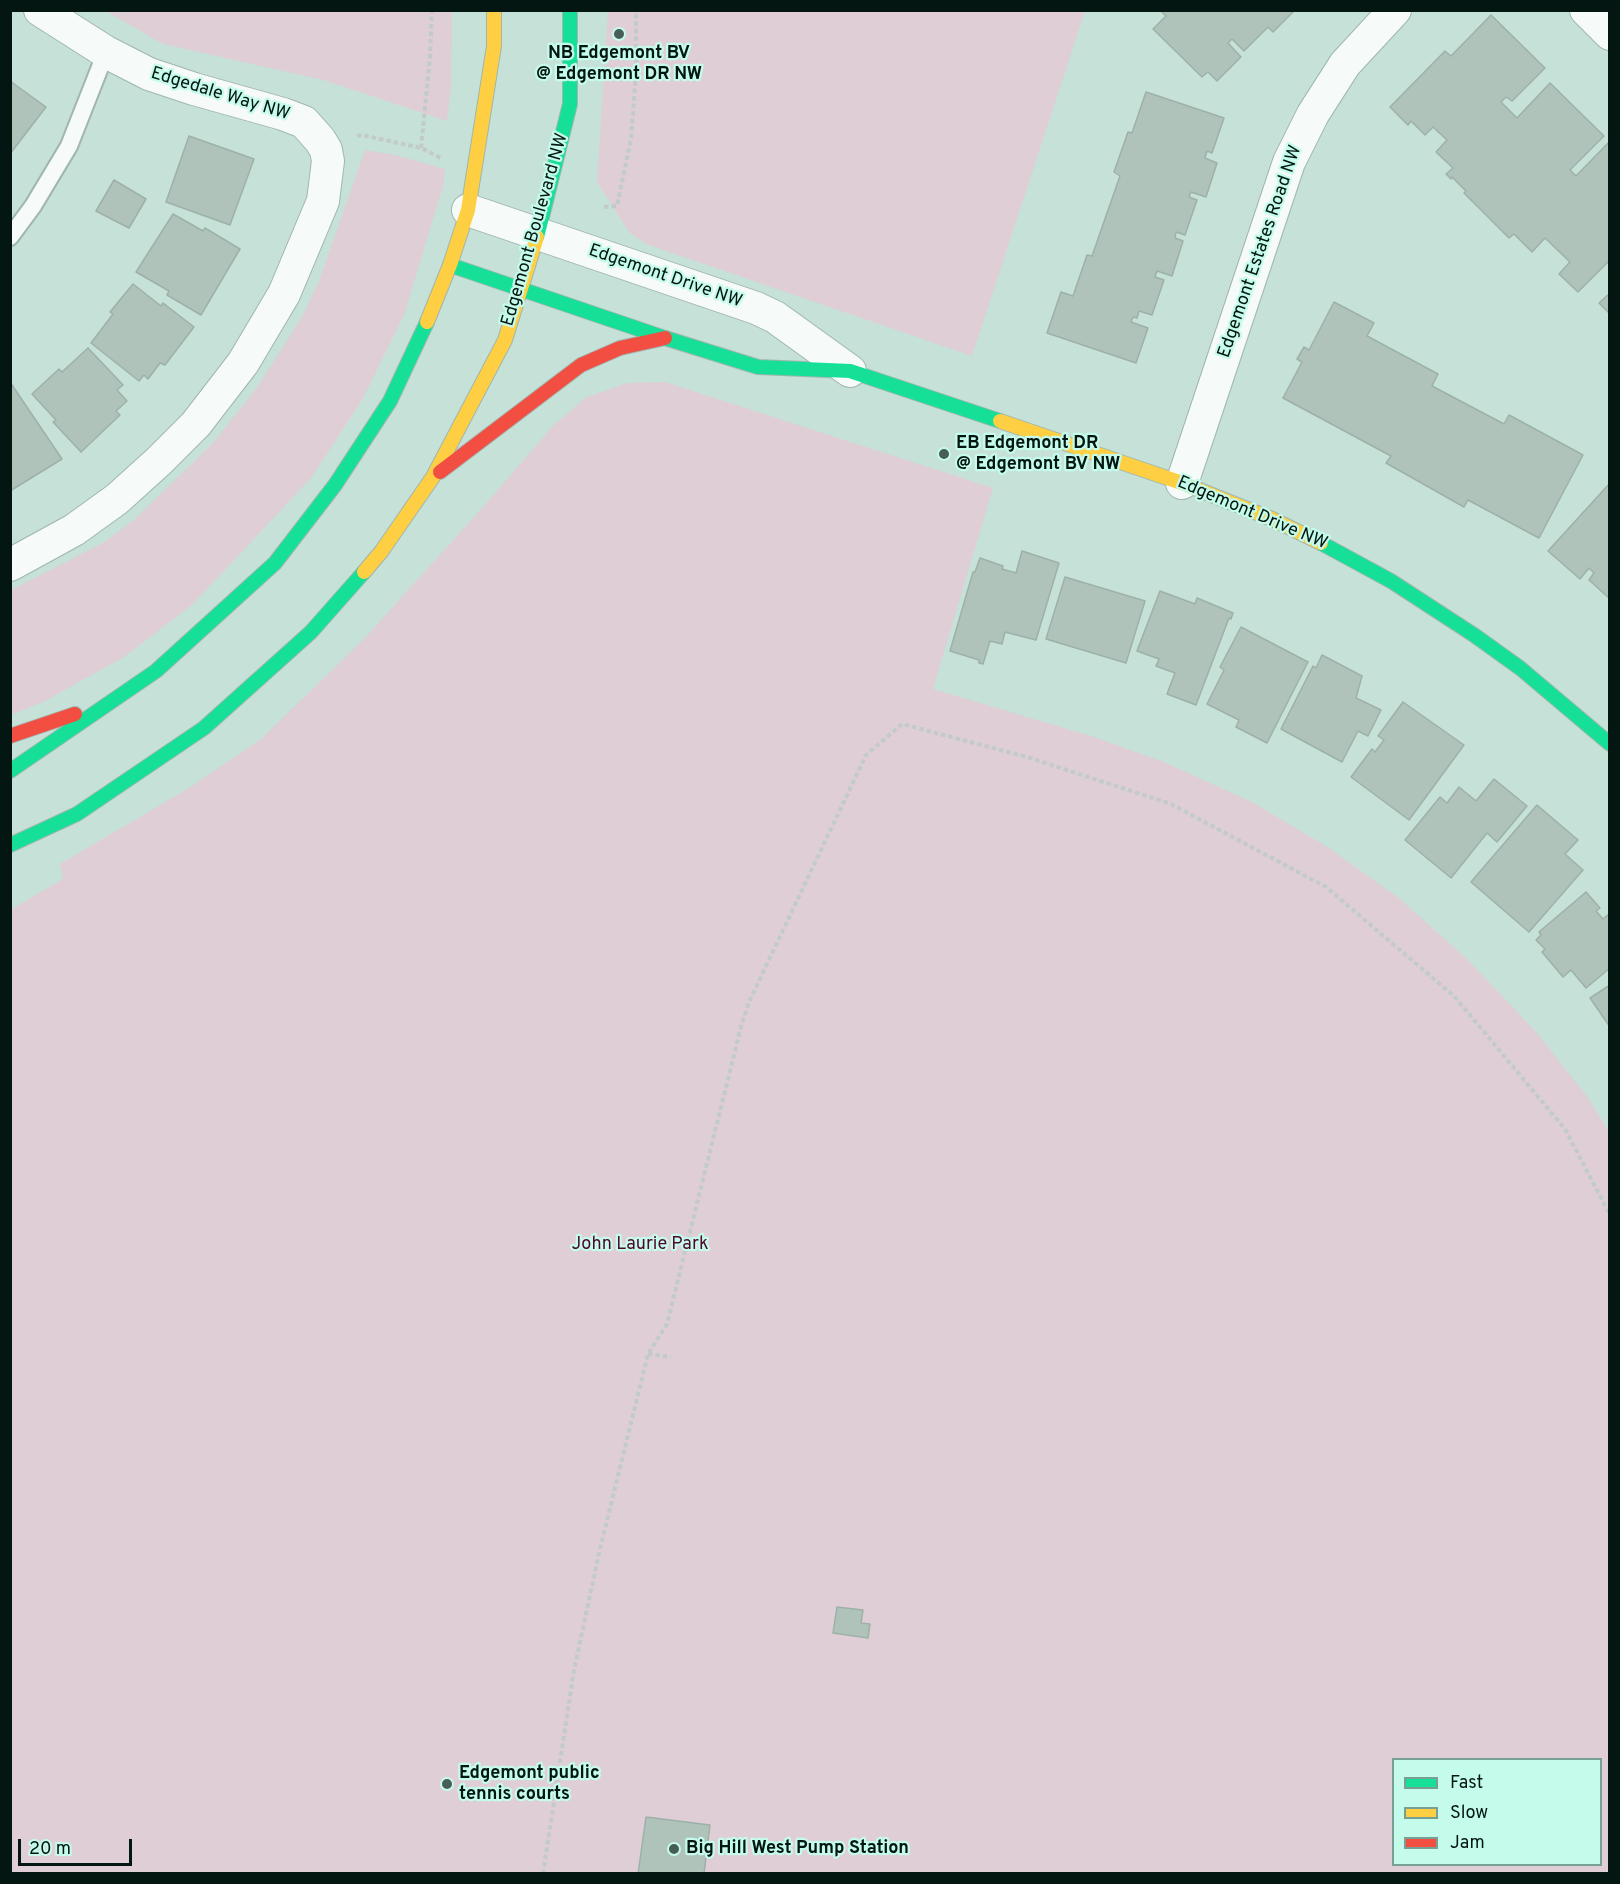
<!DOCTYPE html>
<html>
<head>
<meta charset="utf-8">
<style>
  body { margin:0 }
  #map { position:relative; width:1620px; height:1884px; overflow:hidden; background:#c5e1d8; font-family:Overpass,sans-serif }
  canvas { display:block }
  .frame { position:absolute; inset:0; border:12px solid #031611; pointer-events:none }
  .legend { position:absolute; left:1392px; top:1758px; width:210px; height:108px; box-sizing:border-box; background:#c5fbea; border:2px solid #779f93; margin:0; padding:8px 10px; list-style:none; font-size:18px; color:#031611 }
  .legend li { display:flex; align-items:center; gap:12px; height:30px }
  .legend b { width:30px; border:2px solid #779f93 }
  .scale { position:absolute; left:18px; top:1839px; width:114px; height:27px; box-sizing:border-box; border:3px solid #031611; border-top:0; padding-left:8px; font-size:18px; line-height:21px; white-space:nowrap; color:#031611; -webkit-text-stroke:4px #c5fbea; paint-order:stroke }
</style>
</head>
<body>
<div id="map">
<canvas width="1620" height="1884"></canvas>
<div class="frame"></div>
<ul class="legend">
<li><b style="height:8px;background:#16e098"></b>Fast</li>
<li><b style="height:8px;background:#ffcf43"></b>Slow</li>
<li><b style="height:8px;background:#f24e42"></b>Jam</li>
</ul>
<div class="scale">20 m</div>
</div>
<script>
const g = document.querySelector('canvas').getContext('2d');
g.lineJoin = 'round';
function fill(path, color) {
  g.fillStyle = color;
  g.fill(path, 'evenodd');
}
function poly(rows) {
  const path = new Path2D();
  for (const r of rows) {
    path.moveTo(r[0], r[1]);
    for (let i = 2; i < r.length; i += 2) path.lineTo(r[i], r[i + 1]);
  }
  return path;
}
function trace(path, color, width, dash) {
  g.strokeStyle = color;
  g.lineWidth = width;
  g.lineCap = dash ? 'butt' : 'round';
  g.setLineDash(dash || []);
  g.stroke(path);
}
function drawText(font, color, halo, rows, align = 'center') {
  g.font = font + ' Overpass,sans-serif';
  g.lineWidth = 4.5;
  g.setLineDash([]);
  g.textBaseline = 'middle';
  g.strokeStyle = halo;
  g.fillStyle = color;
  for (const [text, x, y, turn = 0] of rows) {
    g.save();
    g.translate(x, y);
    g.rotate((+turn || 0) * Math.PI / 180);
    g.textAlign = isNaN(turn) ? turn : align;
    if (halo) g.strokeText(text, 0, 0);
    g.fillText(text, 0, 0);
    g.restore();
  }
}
fill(poly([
  [106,11,452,11,451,87,447,121,323,80,163,44],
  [608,11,1085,11,972,356,646,244,629,232,597,182],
  [365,150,396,155,445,169,443,186,404,315,362,400,311,478,192,605,124,657,43,702,11,715,11,590,103,543,135,519,213,443,256,389,302,317,319,281],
  [665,382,993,488,933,689,1091,736,1164,762,1252,802,1329,848,1400,899,1468,960,1536,1032,1586,1095,1609,1131,1609,1873,11,1873,10,910,63,879,60,864,189,788,261,739,363,640,483,507,552,427,585,398,627,383],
  [1394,1760,1600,1760,1600,1864,1394,1864]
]), '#dfced5');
const building = poly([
  [1160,10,1295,10,1273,32,1268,27,1244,51,1232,39,1228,43,1241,57,1217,81,1208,72,1202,77,1153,29,1166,16,1160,10],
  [1491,15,1545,68,1512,101,1506,97,1501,102,1517,118,1550,83,1604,136,1570,170,1576,176,1610,141,1610,260,1578,292,1559,274,1570,262,1545,238,1532,252,1514,234,1509,238,1464,193,1466,191,1452,177,1451,179,1446,174,1453,168,1436,152,1447,140,1433,127,1425,135,1411,121,1408,125,1390,107,1445,51,1451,56,1491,15],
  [10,81,46,107,10,154,10,81],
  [1146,92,1224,118,1212,153,1207,151,1205,158,1217,163,1206,197,1191,192,1189,197,1197,200,1185,235,1176,232,1175,238,1183,241,1172,276,1157,271,1155,277,1164,280,1152,315,1139,311,1137,318,1133,317,1131,322,1148,328,1136,363,1047,333,1061,292,1073,296,1087,255,1092,256,1120,176,1114,172,1128,132,1132,133,1146,92],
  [189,136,254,159,230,225,166,202,189,136],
  [114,180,146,199,129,228,96,211,114,180],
  [173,214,203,231,205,228,240,249,201,315,167,295,169,291,136,272,173,214],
  [133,284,161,306,163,303,194,327,165,365,160,363,148,379,144,375,139,381,91,343,113,314,110,312,133,284],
  [1610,293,1610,314,1599,303,1610,293],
  [1334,302,1374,323,1367,336,1438,374,1432,386,1504,424,1509,415,1583,455,1539,538,1468,500,1464,507,1386,463,1391,456,1283,398,1302,362,1297,359,1304,347,1309,350,1334,302],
  [88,348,123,385,117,390,127,401,116,411,120,415,81,452,53,422,56,420,32,394,59,369,62,372,88,348],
  [10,382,62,459,10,491,10,382],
  [1610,483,1610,599,1589,580,1594,573,1589,568,1580,579,1548,551,1610,483],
  [1022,551,1059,563,1036,640,1005,632,1002,644,990,641,983,664,979,663,979,660,950,651,973,572,975,572,980,558,1003,566,1002,569,1016,573,1022,551],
  [1065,577,1145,601,1126,663,1046,639,1065,577],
  [1160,591,1195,604,1197,598,1233,613,1231,619,1229,618,1196,705,1167,694,1175,673,1156,666,1159,659,1137,651,1160,591],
  [1241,627,1308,662,1267,743,1236,727,1239,720,1207,704,1224,670,1220,667,1241,627],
  [1322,655,1362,676,1356,698,1381,710,1368,736,1358,731,1342,762,1281,729,1313,666,1316,668,1322,655],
  [1403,702,1464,745,1409,820,1351,777,1372,749,1375,752,1384,740,1378,736,1403,702],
  [1494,779,1527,806,1497,842,1487,833,1451,878,1405,840,1440,797,1447,803,1459,787,1476,801,1494,779],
  [1537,805,1578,840,1565,854,1583,870,1529,932,1471,882,1537,805],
  [1586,892,1600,908,1596,911,1603,919,1610,913,1610,968,1586,988,1571,970,1563,977,1542,952,1545,949,1536,940,1541,935,1539,932,1586,892],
  [1610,985,1610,1027,1590,998,1610,985],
  [837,1607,863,1610,861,1623,870,1624,868,1638,833,1633,837,1607],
  [646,1817,710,1825,704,1874,638,1874,646,1817]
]);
fill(building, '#afc3ba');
trace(building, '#9db1a8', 1.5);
const lane = poly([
  [10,237,33,206,69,146,106,52]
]);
const street = poly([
  [1586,10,1610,34],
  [468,210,756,308,775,317,850,371],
  [1182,483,1289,162,1313,114,1345,64,1395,10],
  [10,565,74,530,117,499,159,461,196,424,243,363,284,294,323,201,328,161,326,150,320,140,304,122,283,114,194,89,149,74,106,52,40,10]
]);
const fast = poly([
  [537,237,570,104,570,10],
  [450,265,665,338,758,367,850,371,1000,421],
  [1321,543,1391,581,1474,635,1520,668,1610,744],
  [10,771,156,671,275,563,335,485,390,401,427,322],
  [10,845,77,814,204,728,311,632,364,572]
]);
const slow = poly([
  [427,322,450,265,468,210,494,46,494,10],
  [1000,421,1182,483,1272,519,1321,543],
  [364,572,381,552,433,477,505,340,537,237]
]);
const jam = poly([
  [440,472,581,365,620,348,665,338],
  [10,736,75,714]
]);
trace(lane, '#a0b6af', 20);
trace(street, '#a0b6af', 34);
trace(fast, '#a0b6af', 16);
trace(slow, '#a0b6af', 16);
trace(jam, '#a0b6af', 16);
trace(poly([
  [357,136,362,135,421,148,441,158],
  [421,148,430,58,432,10],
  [604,207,617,206,631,139,636,74,636,10],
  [648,1354,671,1357],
  [543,1874,574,1670,600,1549,648,1354,667,1324,742,1023,749,1002,866,755,902,724,1027,757,1171,804,1326,887,1454,996,1565,1129,1610,1215]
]), '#c2cbc8', 4, [4.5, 3]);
trace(lane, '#f6faf9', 16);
trace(street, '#f6faf9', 32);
trace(fast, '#16e098', 14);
trace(slow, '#ffcf43', 14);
trace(jam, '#f24e42', 14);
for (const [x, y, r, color] of [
  [619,34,6,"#475d57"],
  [944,454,6,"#475d57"],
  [447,1784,6,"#475d57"],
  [674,1849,6,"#475d57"]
]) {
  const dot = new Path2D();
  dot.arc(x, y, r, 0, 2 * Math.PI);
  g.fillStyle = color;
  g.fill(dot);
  trace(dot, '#c5fbea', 2);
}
drawText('bold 18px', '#031611', '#c5fbea', [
  ["NB Edgemont BV",619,54,"center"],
  ["@ Edgemont DR NW",619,75,"center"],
  ["EB Edgemont DR",956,444],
  ["@ Edgemont BV NW",956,465],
  ["Edgemont public",459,1774],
  ["tennis courts",459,1795],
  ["Big Hill West Pump Station",686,1849]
], 'left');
drawText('18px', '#031611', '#c5fbea', [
  ["Edgedale Way NW",220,95,17],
  ["Edgemont Boulevard NW",536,230,-74],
  ["Edgemont Estates Road NW",1261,252,-71],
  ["Edgemont Drive NW",665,277,19],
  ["Edgemont Drive NW",1252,514,23]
]);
drawText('18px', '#50052e', '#c5fbea', [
  ["John Laurie Park",640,1245]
]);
</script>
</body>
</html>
